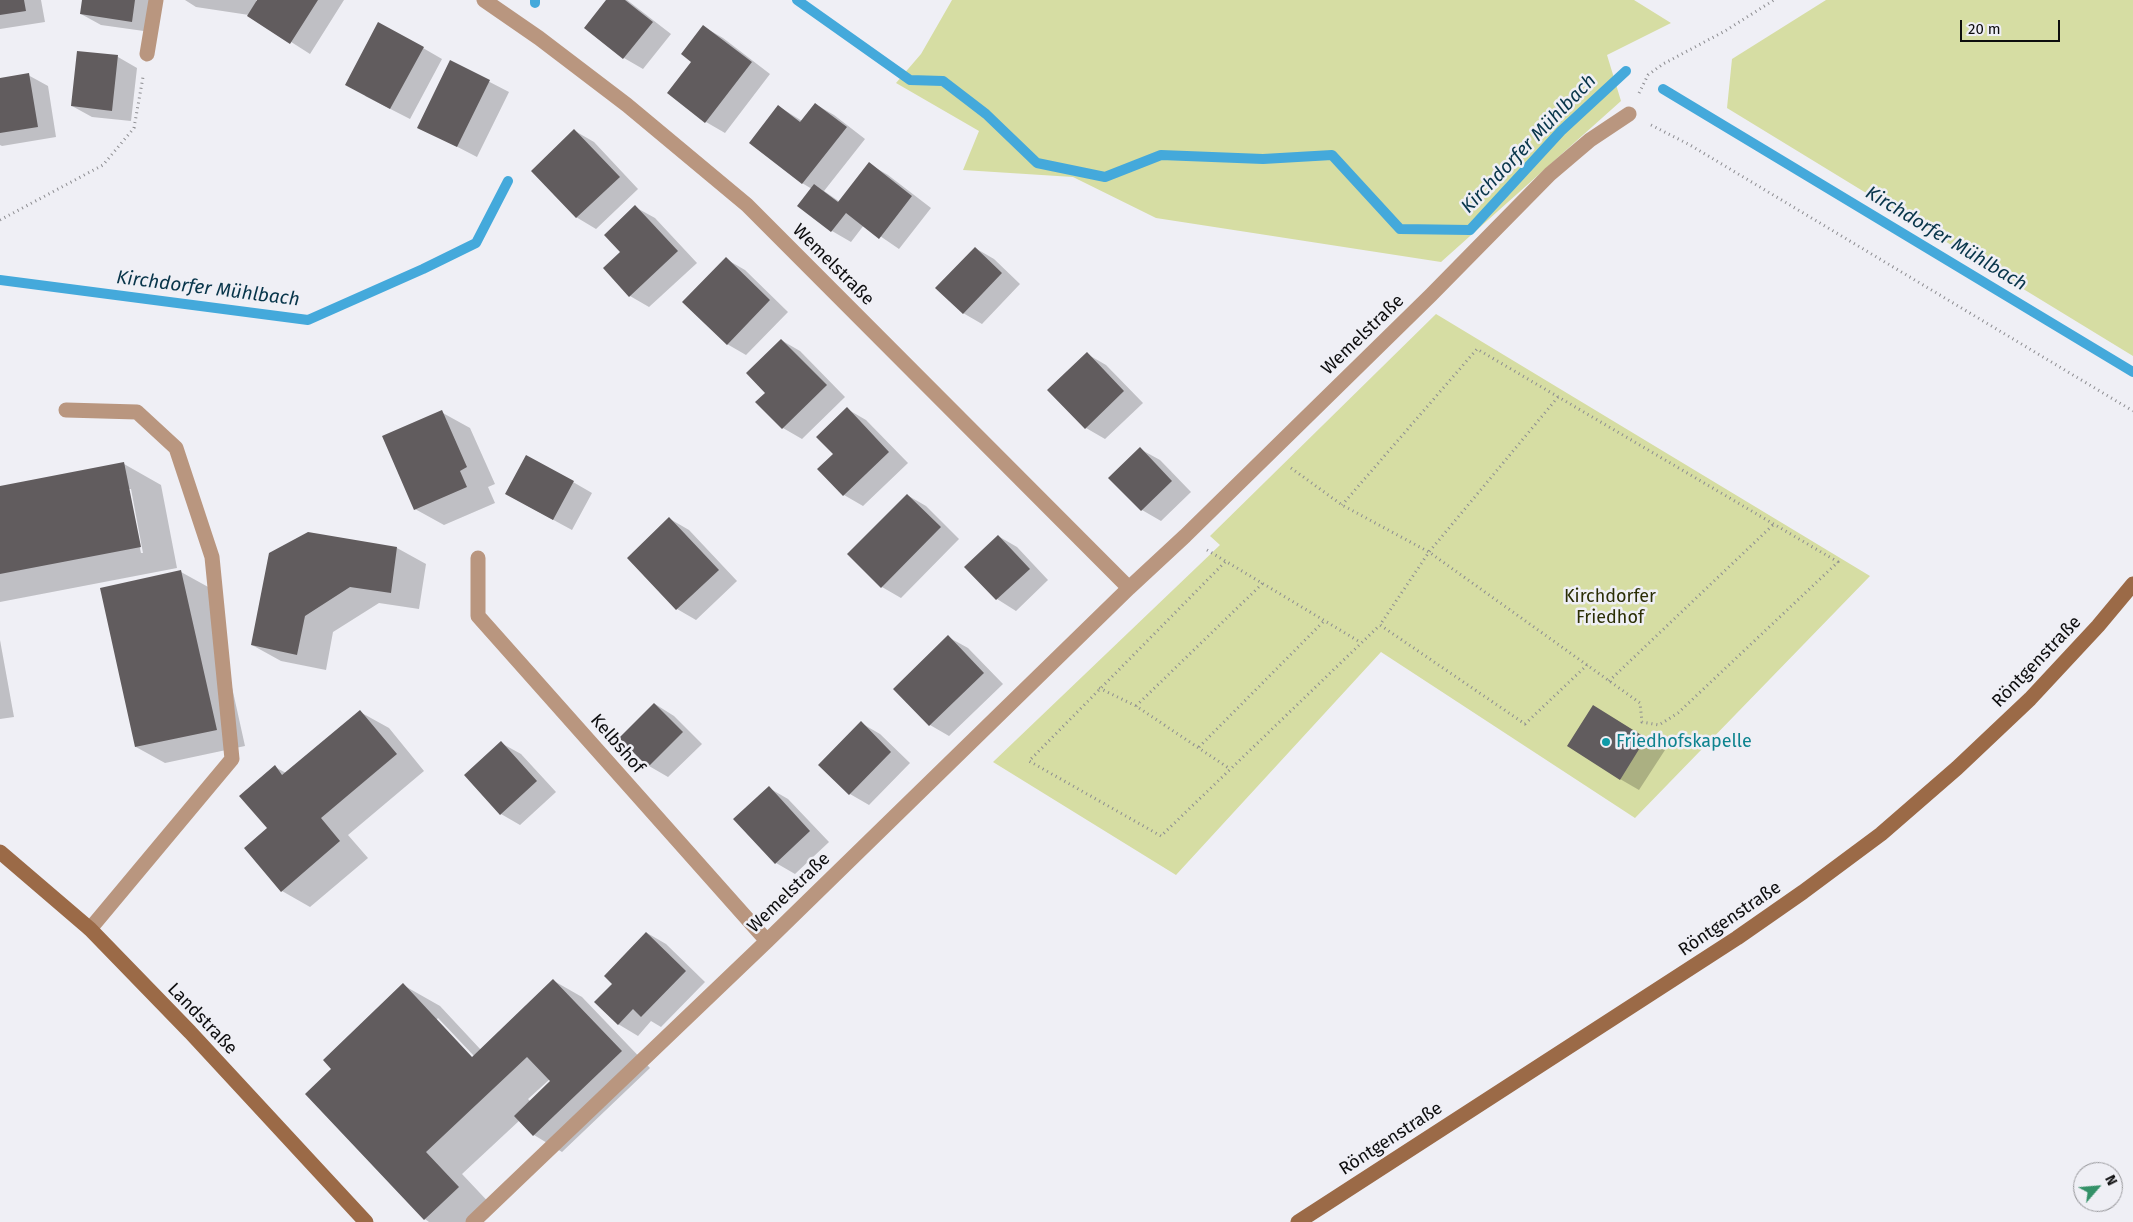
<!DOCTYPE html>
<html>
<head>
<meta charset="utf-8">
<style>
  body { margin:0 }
  #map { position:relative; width:2133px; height:1222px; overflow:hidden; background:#efeff5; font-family:"Fira Sans",sans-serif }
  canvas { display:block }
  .north { position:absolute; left:2073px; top:1162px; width:50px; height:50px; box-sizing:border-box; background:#efeff5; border:1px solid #959599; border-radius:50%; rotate:63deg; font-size:14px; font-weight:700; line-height:20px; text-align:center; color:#0d0d0e }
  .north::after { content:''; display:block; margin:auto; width:18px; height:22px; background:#349168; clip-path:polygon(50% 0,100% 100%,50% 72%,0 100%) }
  .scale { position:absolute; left:1960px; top:20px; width:100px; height:22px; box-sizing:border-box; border:2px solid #0d0d0e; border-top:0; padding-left:6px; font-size:15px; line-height:18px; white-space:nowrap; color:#0d0d0e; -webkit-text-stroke:4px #efeff5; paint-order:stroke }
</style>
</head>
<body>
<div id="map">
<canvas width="2133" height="1222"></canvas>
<div class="north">N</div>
<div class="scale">20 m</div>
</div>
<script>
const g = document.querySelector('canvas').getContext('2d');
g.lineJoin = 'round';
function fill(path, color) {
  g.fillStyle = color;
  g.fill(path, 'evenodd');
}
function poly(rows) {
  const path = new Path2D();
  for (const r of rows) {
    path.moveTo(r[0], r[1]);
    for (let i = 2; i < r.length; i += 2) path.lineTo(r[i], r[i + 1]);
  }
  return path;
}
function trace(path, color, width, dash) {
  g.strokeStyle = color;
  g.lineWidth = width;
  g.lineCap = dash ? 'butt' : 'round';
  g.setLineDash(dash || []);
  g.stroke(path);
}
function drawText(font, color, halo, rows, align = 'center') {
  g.font = font + ' "Fira Sans",sans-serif';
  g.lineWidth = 5;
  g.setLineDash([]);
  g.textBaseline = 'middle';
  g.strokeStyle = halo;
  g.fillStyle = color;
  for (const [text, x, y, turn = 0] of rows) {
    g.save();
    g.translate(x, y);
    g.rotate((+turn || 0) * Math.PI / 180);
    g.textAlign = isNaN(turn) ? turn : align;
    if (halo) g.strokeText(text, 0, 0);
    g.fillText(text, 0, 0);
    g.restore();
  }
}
fill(poly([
  [952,0,1634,0,1671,23,1607,55,1621,101,1441,262,1156,218,1073,177,963,170,979,131,896,83,921,54],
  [1826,0,2133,0,2133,356,1727,108,1732,59],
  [1436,314,1870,576,1635,818,1381,652,1176,875,993,762,1220,545,1210,536]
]), '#d6dda3');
fill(poly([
  [0,0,41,0,45,22,0,29],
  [83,0,156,0,151,32,101,25,81,14],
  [185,0,256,0,256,5,259,0,344,0,310,54,249,15,196,7],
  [608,0,627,0,671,34,643,69,624,58],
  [704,27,723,38,770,74,725,133,706,122,693,61],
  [423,48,442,59,410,119,365,96],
  [78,52,118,57,137,68,131,121,92,117,72,106],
  [451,62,509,92,477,157,419,127],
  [28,75,48,86,56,137,2,146,0,145,0,80],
  [815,104,834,115,865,139,824,191,840,202,869,164,888,175,931,208,899,249,864,225,851,242,832,231,799,206,812,189,802,183,778,106,802,121],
  [575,131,594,142,638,189,596,229,576,217],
  [635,207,655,218,697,263,649,307,630,296,605,268,622,252],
  [975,248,994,259,1020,284,982,324,963,313],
  [726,259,745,270,788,312,746,355,727,344],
  [781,340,800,351,845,397,802,439,783,428,757,402,767,393],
  [1087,354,1106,365,1143,403,1105,439,1086,428],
  [847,409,866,420,908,463,863,506,844,495],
  [441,412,470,428,495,484,488,487,495,503,444,525,415,509],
  [1140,449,1160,460,1191,492,1161,521,1142,510],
  [124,464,161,485,177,568,0,602,0,488],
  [128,489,131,489,143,553,141,553],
  [573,482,592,493,572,530,526,505],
  [907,495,926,506,959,539,901,598,882,587],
  [670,519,689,530,737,581,696,620,677,609],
  [308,534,397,548,426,564,419,609,379,603,333,632,326,670,281,661,252,645],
  [998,536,1017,547,1048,580,1016,611,997,599],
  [181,572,210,588,245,746,165,763,136,747],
  [948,637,968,648,1003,684,949,736,930,725,895,689],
  [0,640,14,717,0,719],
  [655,704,674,716,702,744,668,777,649,766],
  [360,712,389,728,424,771,348,835,368,858,310,907,282,891,269,828,275,767,286,773],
  [1613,718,1665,750,1639,790,1620,779],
  [861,723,880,734,910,763,869,805,850,794],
  [501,743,521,754,556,792,520,825,501,814],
  [769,788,788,799,829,842,795,874,776,863],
  [647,933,666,944,705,982,661,1027,651,1021,638,1036,618,1024,614,984],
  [554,981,582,997,650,1068,562,1152,534,1135,520,1120,462,1174,495,1209,481,1222,429,1222,425,1219,333,1069,403,985,440,1006,481,1050],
  [438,1018,474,1056,472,1058,436,1020],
  [550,1079,552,1081,531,1102,528,1099]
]), '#0003');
trace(poly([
  [797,0,910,80,943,81,986,114,1037,163,1105,177,1161,155,1263,159,1332,155,1400,229,1470,230,1561,131,1626,71],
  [535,3,535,0],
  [1663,89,2133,372],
  [0,280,308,320,423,269,476,243,508,181]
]), '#44a9db', 10);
fill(poly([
  [0,0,24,0,26,11,0,15],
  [82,0,135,0,132,22,80,14],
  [257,0,318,0,290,44,247,16],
  [606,0,625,0,653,22,623,59,584,28],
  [378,22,424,47,390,109,345,85],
  [703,25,752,62,705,123,667,93,691,62,681,54],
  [77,51,118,55,112,111,71,106],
  [450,60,490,80,457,147,417,128],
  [29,73,38,127,0,133,0,78],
  [815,103,847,127,802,184,749,143,778,105,800,122],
  [574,129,620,177,576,218,531,171],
  [869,162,912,196,879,239,846,213,831,232,797,206,814,184,838,202],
  [635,205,678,251,629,297,603,268,620,252,604,235],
  [975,247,1002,273,963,314,935,288],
  [726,257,770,300,727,345,682,302],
  [781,339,827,385,782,429,755,402,765,393,746,373],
  [1087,352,1124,391,1085,429,1047,390],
  [847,407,889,452,843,496,817,469,833,454,816,437],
  [442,410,467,467,460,471,467,487,414,510,382,436],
  [1140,447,1172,481,1141,511,1108,478],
  [526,455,574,481,553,520,505,494],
  [124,462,141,547,0,574,0,486],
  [907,494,941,527,881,588,847,554],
  [669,517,719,570,676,610,627,558],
  [308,532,397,547,391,593,350,587,305,616,297,655,251,645,269,553],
  [998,535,1030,569,996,600,964,567],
  [181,570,217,730,135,747,100,588],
  [948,635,984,673,929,726,893,689],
  [654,703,683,732,648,767,619,738],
  [1593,705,1646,738,1620,780,1567,746],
  [360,710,397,754,321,818,340,841,281,892,244,848,267,828,239,796,275,765,282,775],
  [861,721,891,752,849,795,818,765],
  [501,741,537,781,500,815,464,775],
  [769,786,810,831,775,864,733,819],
  [646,932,686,971,641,1017,633,1009,618,1025,594,1002,612,984,604,976],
  [553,979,622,1051,533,1136,514,1116,550,1081,527,1057,426,1152,459,1187,424,1220,305,1094,331,1069,323,1060,403,983,472,1057]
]), '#615c5e');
trace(poly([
  [1639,93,1648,75,1663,64,1725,31,1774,0],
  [1651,125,1690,145,2133,411],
  [0,220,103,165,134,128,143,77],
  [1558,397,1429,552,1380,625,1525,724,1587,665],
  [1291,468,1342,505,1429,552,1587,665,1640,703,1642,722,1659,725,1678,713,1838,562,1477,349,1342,505],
  [1207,550,1360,642],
  [1225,562,1029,761,1161,836,1380,625],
  [1609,681,1775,523],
  [1099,688,1136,706,1230,769],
  [1136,706,1263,583],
  [1199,747,1325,620]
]), '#8c8c90', 3, [1, 4]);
trace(poly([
  [147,54,156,0],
  [66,410,137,412,176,448,212,557,232,759,90,929]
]), '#b9967f', 15);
trace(poly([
  [478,558,478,616,767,941],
  [1129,588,1185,536,1431,295,1550,174,1590,140,1629,114],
  [473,1222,767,941,1129,588,747,205,627,105,539,38,484,0]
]), '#b9967f', 15);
trace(poly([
  [0,852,90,929,190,1032,366,1222],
  [1298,1222,1737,938,1803,892,1881,834,1957,768,2030,699,2098,626,2133,584]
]), '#9b6a47', 15);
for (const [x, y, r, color] of [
  [1606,742,5,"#0f9aa8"]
]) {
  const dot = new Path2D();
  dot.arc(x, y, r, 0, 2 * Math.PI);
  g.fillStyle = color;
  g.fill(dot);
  trace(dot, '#efeff5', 2);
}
drawText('18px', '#0d0d0e', '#efeff5', [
  ["Wemelstraße",833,265,45],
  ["Wemelstraße",1363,335,-44],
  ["Röntgenstraße",2037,662,-46],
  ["Kelbshof",617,744,49],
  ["Wemelstraße",789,893,-44],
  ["Röntgenstraße",1730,919,-34],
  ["Landstraße",202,1019,46],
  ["Röntgenstraße",1391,1139,-33]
]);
drawText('18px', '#2b2e05', '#efeff5', [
  ["Kirchdorfer",1610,597],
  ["Friedhof",1610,618]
]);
drawText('18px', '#0d838f', '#efeff5', [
  ["Friedhofskapelle",1616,742]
], 'left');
drawText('italic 19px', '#08354a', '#efeff5', [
  ["Kirchdorfer Mühlbach",1529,144,-46],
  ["Kirchdorfer Mühlbach",1946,239,31],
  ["Kirchdorfer Mühlbach",208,289,7]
]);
</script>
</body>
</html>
